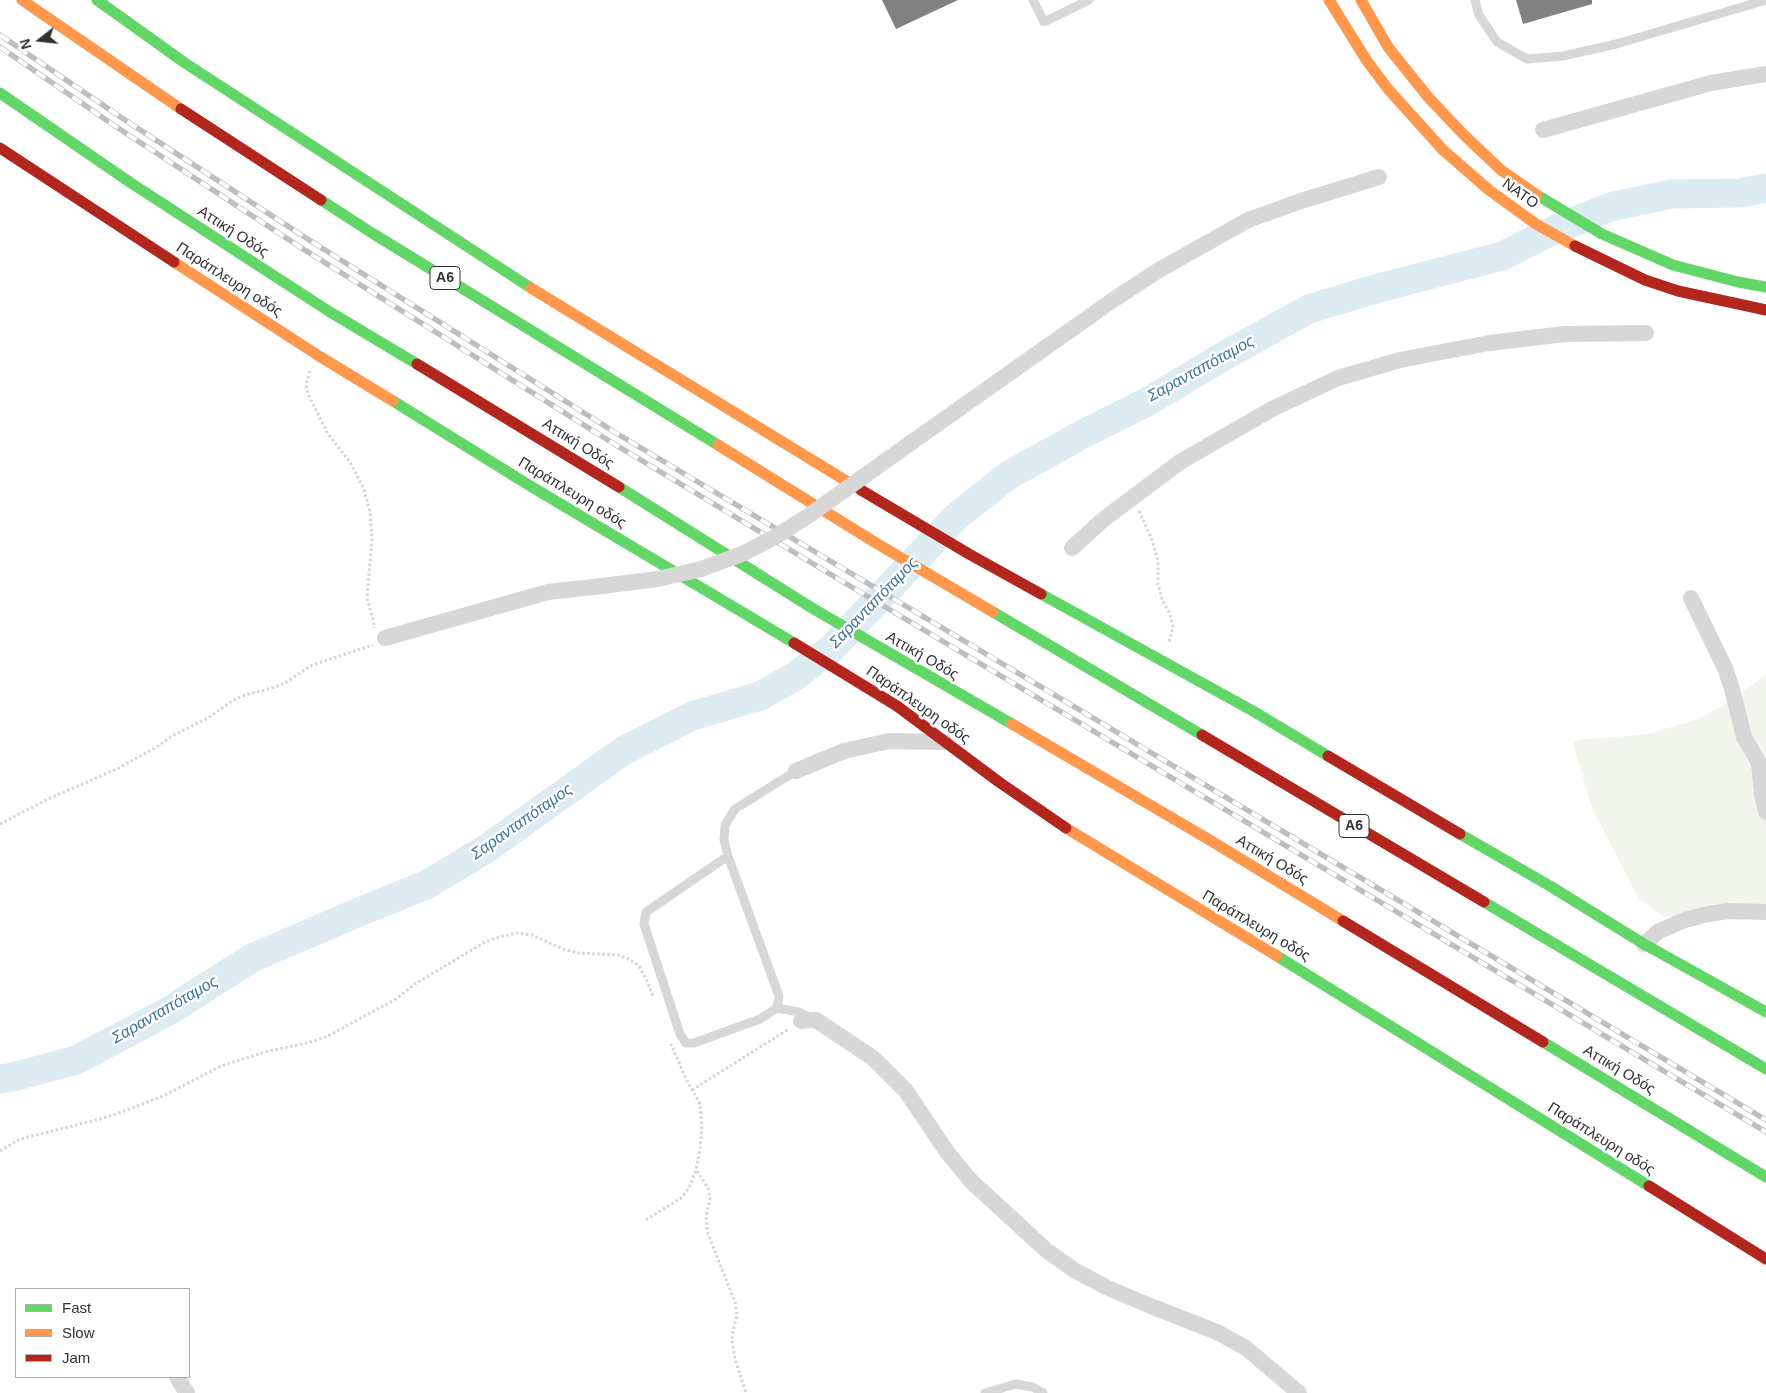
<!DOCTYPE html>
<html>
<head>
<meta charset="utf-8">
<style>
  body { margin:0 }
  #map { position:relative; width:1766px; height:1393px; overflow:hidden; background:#fff; font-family:Helvetica,sans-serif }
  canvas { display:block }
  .legend { position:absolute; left:15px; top:1288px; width:175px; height:90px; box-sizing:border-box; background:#fff; border:1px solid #adadad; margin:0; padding:6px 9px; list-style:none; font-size:15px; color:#333 }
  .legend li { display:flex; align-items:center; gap:10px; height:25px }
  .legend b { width:25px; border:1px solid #adadad }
  .north { position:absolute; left:15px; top:15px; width:50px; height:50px; -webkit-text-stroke:4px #fff; paint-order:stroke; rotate:254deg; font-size:14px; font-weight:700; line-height:20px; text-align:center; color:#333 }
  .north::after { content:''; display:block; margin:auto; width:18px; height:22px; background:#333; clip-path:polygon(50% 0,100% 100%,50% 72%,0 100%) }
</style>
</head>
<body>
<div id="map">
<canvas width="1766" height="1393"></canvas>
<ul class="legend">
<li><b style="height:6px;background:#63d668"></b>Fast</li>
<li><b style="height:6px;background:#ff974d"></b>Slow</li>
<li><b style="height:6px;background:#b3261e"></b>Jam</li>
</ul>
<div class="north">N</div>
</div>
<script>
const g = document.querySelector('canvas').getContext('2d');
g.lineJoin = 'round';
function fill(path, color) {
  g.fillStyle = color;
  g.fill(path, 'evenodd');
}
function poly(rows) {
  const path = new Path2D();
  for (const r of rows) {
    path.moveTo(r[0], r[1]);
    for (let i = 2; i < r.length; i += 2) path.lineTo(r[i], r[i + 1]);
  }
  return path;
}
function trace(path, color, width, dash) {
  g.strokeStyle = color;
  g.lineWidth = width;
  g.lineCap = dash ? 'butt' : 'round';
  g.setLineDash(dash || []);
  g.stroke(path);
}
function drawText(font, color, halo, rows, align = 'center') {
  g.font = font + ' Helvetica,sans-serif';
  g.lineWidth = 5;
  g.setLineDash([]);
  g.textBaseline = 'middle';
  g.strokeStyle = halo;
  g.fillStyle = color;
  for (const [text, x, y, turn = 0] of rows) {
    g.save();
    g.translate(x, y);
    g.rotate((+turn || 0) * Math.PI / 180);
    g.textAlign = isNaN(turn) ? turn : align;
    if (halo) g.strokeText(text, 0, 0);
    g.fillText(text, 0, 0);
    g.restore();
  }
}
fill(poly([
  [1766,674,1766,906,1679,917,1663,916,1639,899,1592,808,1573,742,1580,740,1647,734,1699,719,1741,694]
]), '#f1f5ed');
trace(poly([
  [0,1079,13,1077,76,1060,167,1012,252,958,359,912,426,885,486,849,623,751,692,716,760,696,794,677,831,649,956,517,1009,475,1081,435,1147,402,1229,353,1309,309,1375,289,1502,256,1554,230,1610,207,1671,194,1741,193,1766,188]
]), '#ddebf3', 29);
fill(poly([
  [882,0,958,0,896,29],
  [1516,0,1592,0,1592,4,1523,24]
]), '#818181');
trace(poly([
  [310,371,306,385,308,394,328,434,350,462,364,489,370,512,372,539,367,598,375,628],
  [1139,511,1152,540,1158,561,1158,584,1162,599,1170,614,1173,627,1169,643],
  [0,824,48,799,117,769,155,748,172,736,208,718,232,701,242,696,275,687,285,683,312,665,373,645],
  [692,1090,789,1029],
  [0,1151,20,1139,104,1118,127,1110,163,1096,221,1066,265,1052,311,1042,328,1036,396,999,415,984,485,942,499,937,517,933,532,935,563,949,578,953,618,955,629,959,639,966,647,981,653,996],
  [697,1171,708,1188,710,1199,706,1216,708,1234,735,1302,737,1316,733,1330,732,1341,735,1359,746,1393],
  [646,1220,681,1198,689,1188,696,1170,700,1148,702,1126,700,1104,686,1079,671,1044]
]), '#d6d6d6', 3, [2.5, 2.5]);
trace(poly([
  [1033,0,1044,22,1089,0],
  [1475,0,1479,15,1497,42,1527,59,1563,56,1616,44,1766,0],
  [728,856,646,912,644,924,680,1034,686,1043,694,1043,760,1019,777,1008,799,1012,811,1018],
  [777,1008,779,996,728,856,724,840,725,825,735,809,796,771],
  [985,1393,1016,1384,1033,1387,1043,1393]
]), '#d7d7d7', 9);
trace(poly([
  [1543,130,1711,83,1766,74],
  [912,442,1113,300,1159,270,1248,220,1301,201,1379,177],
  [1072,548,1104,519,1180,462,1272,409,1338,378,1400,360,1489,343,1565,334,1646,333],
  [1691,598,1725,668,1732,689,1744,737,1759,763,1762,794,1766,812],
  [385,638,548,592,602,586],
  [796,771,844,751,889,741,945,742],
  [1644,944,1659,931,1685,920,1708,914,1729,911,1766,912],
  [801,1021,816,1020,873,1058,906,1091,947,1152,971,1181,1046,1250,1074,1270,1108,1288,1153,1307,1217,1332,1246,1348,1299,1393],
  [177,1377,187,1393]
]), '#d7d7d7', 16);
trace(poly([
  [97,0,185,63,531,288],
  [0,93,131,183,330,312,417,364],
  [1537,195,1602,234,1673,265,1738,282,1766,287],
  [321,200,372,233,718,445],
  [393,401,532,487,794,643],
  [619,487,812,608,1012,724],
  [1041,594,1253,711,1328,756],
  [993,612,1202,735],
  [1460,834,1550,886,1644,944,1766,1012],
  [1484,902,1766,1069],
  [1277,956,1649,1186],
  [1543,1042,1766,1177]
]), '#63d668', 11);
trace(poly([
  [22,0,181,109],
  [1329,0,1367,61,1388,89,1443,150,1489,190,1536,224,1575,246],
  [1361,0,1388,47,1428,97,1463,134,1501,170,1537,195],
  [174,262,319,356,393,401],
  [531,288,861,490],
  [718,445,876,543,993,612],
  [1012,724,1208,839,1343,921],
  [1066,828,1277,956]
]), '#ff974d', 11);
trace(poly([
  [181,109,321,200],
  [0,148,174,262],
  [1575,246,1645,280,1678,291,1766,310],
  [417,364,619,487],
  [861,490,969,554,1041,594],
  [794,643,897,706,999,782,1066,828],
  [1202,735,1484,902],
  [1328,756,1460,834],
  [1343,921,1543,1042],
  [1649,1186,1766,1259]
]), '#b3261e', 11);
const rail = poly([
  [0,35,122,118,306,238,616,433,1766,1120],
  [0,47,115,126,300,247,611,442,840,580,1766,1132]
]);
trace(rail, '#bebebe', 5.5);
trace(rail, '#fff', 4, [11]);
trace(poly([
  [602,586,658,579,701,569,742,554,775,537,808,516,912,442]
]), '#d7d7d7', 16);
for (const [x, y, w] of [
  [445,278,30],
  [1354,826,30]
]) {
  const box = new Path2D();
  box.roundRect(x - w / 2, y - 11.5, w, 23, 4);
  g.fillStyle = '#fff';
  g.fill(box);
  trace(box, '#333', 1);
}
drawText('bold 14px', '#333', null, [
  ["Α6",445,278],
  ["Α6",1354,826]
]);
drawText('15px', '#333', '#fff', [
  ["ΝΑΤΟ",1520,194,35],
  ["Αττική Οδός",233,232,33],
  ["Παράπλευρη οδός",229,280,33],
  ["Αττική Οδός",578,444,32],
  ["Παράπλευρη οδός",572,493,31],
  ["Αττική Οδός",922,656,30],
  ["Παράπλευρη οδός",918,705,35],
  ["Αττική Οδός",1272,860,31],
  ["Παράπλευρη οδός",1256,926,31],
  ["Αττική Οδός",1619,1070,31],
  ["Παράπλευρη οδός",1601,1139,32]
]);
drawText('italic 16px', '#3f7597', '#fff', [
  ["Σαρανταπόταμος",1201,369,-29],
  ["Σαρανταπόταμος",874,603,-46],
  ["Σαρανταπόταμος",522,822,-35],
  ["Σαρανταπόταμος",165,1010,-30]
]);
</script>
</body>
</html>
